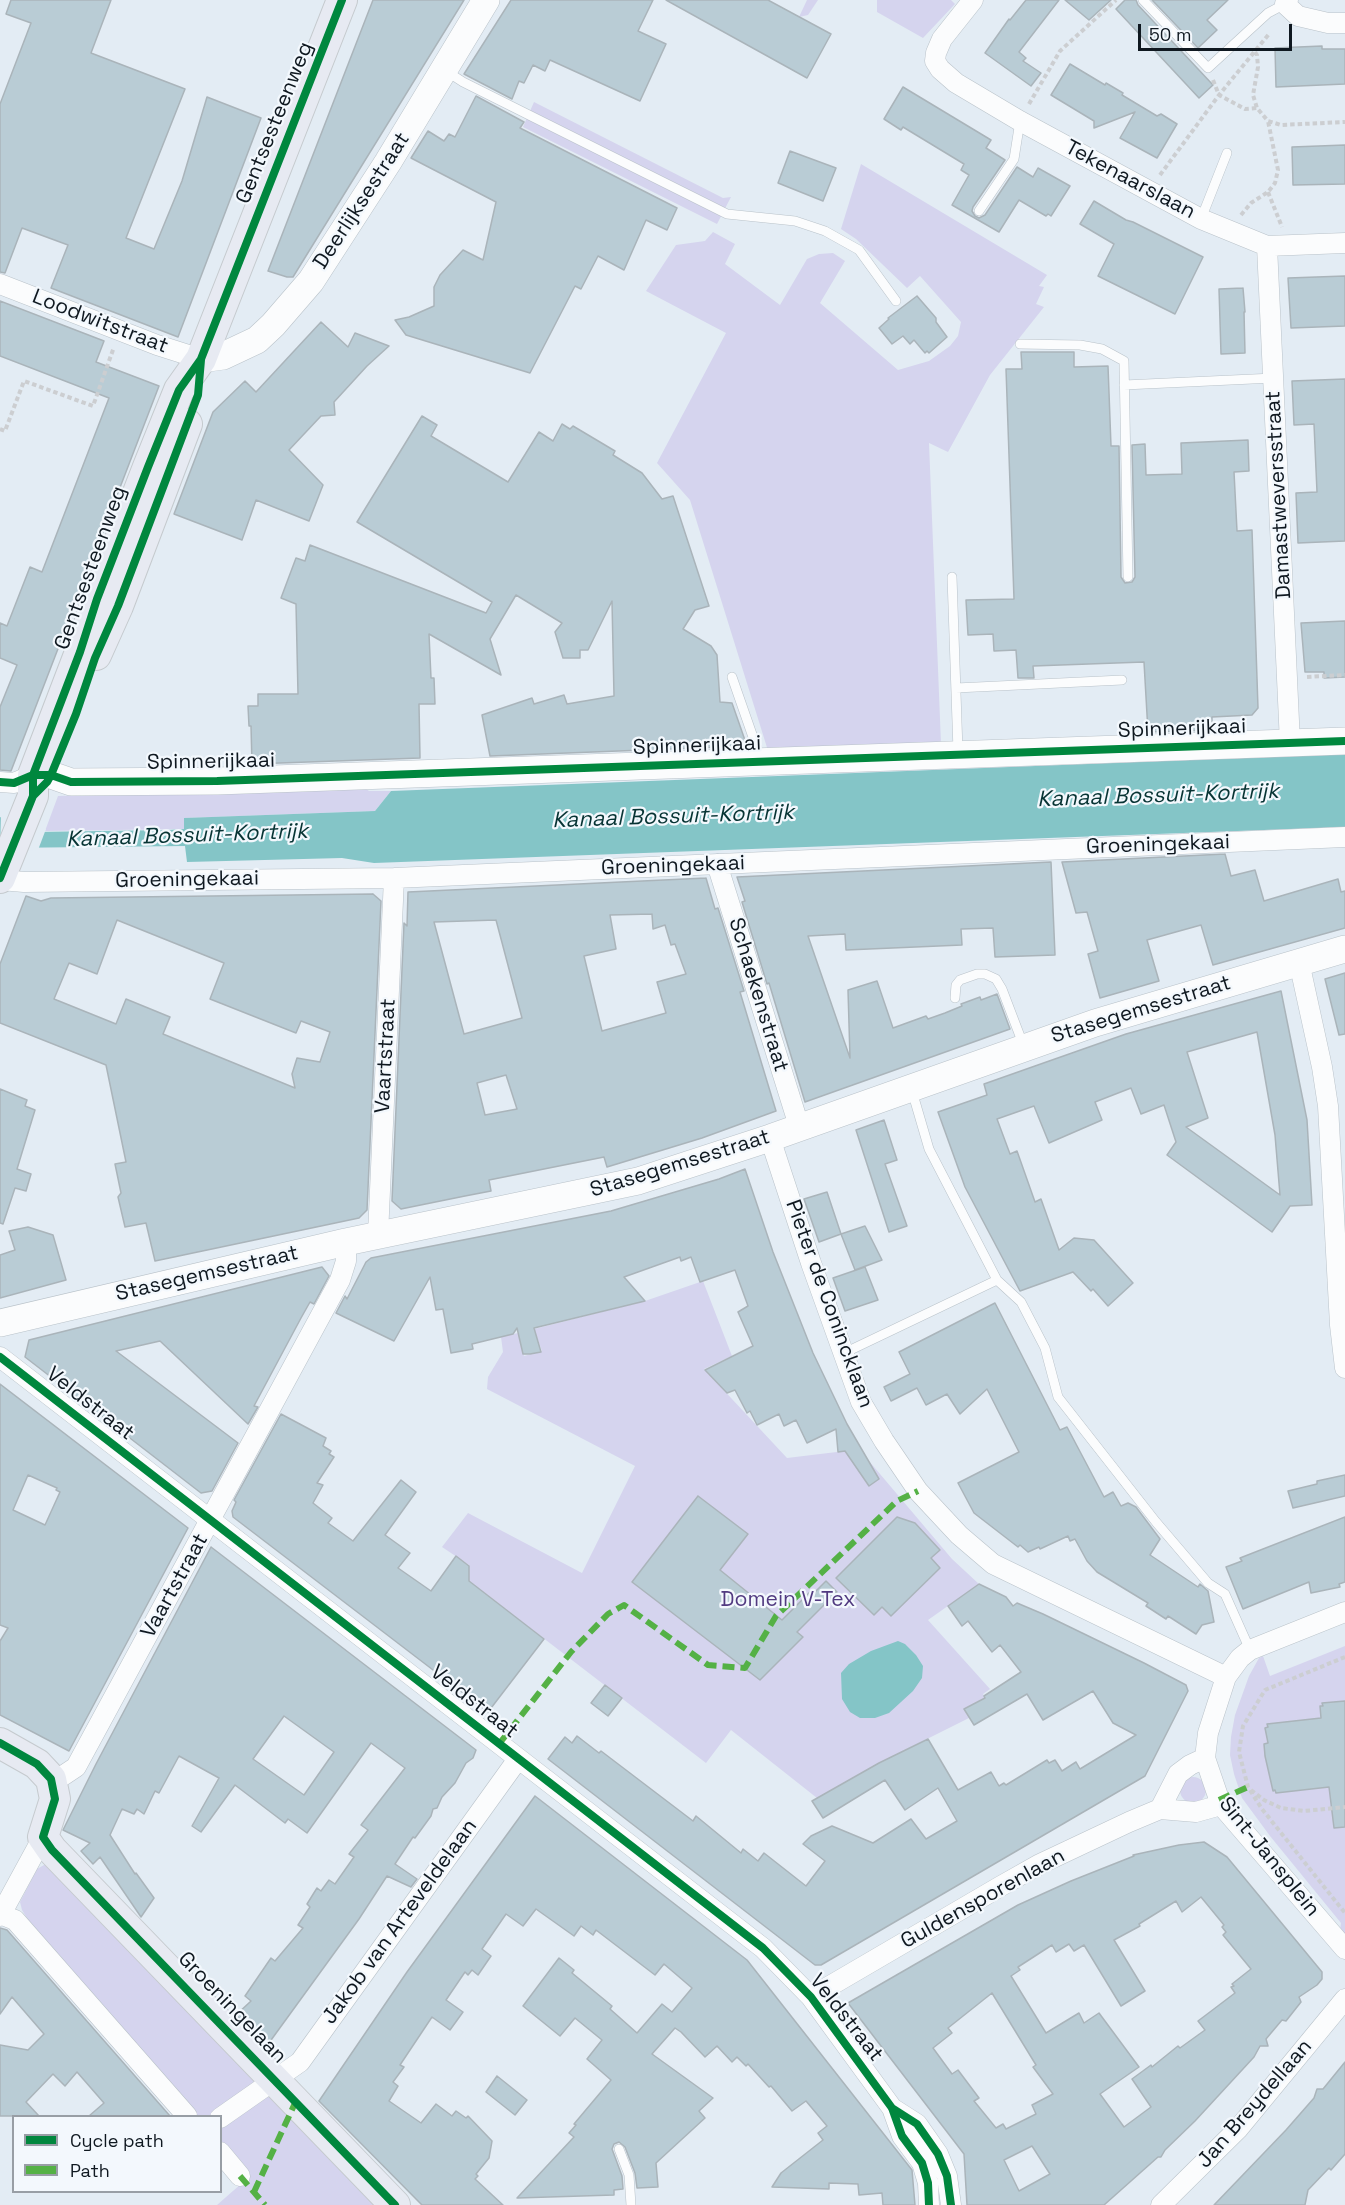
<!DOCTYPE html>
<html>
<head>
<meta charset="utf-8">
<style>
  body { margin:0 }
  #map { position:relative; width:1345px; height:2205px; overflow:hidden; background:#e3ecf4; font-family:"Space Grotesk",sans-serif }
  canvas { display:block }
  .legend { position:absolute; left:12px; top:2115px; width:210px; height:78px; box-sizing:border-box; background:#f3f8fd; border:2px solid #989ea5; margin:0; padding:8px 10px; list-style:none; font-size:18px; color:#0f1820 }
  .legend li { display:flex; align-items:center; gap:12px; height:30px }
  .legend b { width:30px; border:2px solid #989ea5 }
  .scale { position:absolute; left:1138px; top:24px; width:154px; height:27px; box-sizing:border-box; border:3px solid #0f1820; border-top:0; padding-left:8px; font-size:18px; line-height:21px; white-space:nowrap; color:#0f1820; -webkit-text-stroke:4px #f3f8fd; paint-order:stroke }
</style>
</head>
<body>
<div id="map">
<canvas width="1345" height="2205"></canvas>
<ul class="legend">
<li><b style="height:8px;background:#00873e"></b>Cycle path</li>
<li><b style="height:8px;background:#54b145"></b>Path</li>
</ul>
<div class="scale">50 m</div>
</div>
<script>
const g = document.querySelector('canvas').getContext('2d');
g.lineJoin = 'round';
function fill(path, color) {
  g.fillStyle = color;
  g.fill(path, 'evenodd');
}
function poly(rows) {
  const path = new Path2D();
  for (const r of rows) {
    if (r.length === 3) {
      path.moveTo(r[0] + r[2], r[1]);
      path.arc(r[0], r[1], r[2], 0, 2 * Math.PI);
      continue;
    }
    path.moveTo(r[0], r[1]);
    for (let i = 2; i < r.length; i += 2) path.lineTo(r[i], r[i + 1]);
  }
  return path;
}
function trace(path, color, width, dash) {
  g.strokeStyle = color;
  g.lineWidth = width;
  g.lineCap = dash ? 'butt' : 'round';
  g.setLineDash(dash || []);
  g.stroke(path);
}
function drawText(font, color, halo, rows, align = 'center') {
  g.font = font + ' "Space Grotesk",sans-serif';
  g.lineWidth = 4.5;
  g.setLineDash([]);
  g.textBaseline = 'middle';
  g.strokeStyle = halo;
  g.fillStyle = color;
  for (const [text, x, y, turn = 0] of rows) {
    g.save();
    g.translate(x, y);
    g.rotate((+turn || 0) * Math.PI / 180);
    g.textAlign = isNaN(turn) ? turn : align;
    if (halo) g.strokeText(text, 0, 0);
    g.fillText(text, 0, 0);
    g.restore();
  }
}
fill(poly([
  [807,0,818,0,808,15,799,17],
  [877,0,951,0,955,4,923,38,877,12],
  [534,102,723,198,731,197,717,224,523,127],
  [861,164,1047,275,1039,286,1044,287,1036,304,1044,307,990,375,948,452,929,443,941,744,769,754,690,500,657,463,726,333,646,291,676,245,705,241,713,232,735,244,725,264,780,305,807,259,819,254,833,253,845,261,820,303,898,370,929,361,950,346,958,336,961,322,920,276,907,288,856,239,841,229],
  [365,788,369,791,391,791,375,811,185,818,185,829,45,831,58,796],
  [703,1281,732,1356,704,1369,787,1458,845,1451,853,1463,869,1461,952,1559,979,1584,928,1620,990,1689,983,1694,991,1707,889,1758,817,1798,731,1730,706,1763,469,1581,469,1565,442,1547,468,1513,582,1573,635,1466,487,1389,488,1377,503,1352,501,1337,518,1333,524,1356,542,1351,534,1329,645,1301],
  [1345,1646,1345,1937,1340,1931,1341,1923,1270,1836,1242,1798,1234,1774,1230,1755,1231,1737,1235,1715,1249,1676,1259,1658,1263,1656,1270,1676],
  [1193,1790,13],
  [44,1865,51,1865,385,2205,217,2205,250,2176,221,2141,220,2116,198,2116,30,1923,22,1910,20,1902,37,1869]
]), '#d5d4ee');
fill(poly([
  [1345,754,1345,827,374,863,342,858,187,862,185,846,0,848,0,817,35,832,168,830,184,829,184,818,375,811,391,791],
  [898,1641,905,1644,916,1655,923,1666,922,1678,913,1691,889,1713,875,1718,860,1718,850,1712,842,1699,841,1673,849,1664,871,1651]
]), '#84c5c7');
fill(poly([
  [1,814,10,814,8,829,46,829,38,850,0,851]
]), '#e3ecf4');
const building = poly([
  [11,0,111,0,91,53,185,89,126,238,154,249,182,181,207,97,261,118,178,337,51,288,68,245,22,228,5,273,0,272,0,104,31,23,6,14,11,0],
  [373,0,464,0,293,277,287,277,268,271,373,0],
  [511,0,653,0,638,31,666,44,640,101,550,60,545,71,533,65,524,83,519,81,512,99,464,74,511,0],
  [666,0,768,0,831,34,807,78,666,0],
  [1026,0,1059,0,1019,52,1026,58,1023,61,1041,73,1031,86,985,53,1009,19,1010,20,1026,0],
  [1065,0,1111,0,1089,20,1065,0],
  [1125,0,1136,0,1138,5,1213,85,1199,98,1116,9,1125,0],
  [1152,0,1228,0,1207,20,1217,30,1198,48,1152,0],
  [1322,46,1322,49,1345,49,1345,84,1276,87,1275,48,1322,46],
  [1070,64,1105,85,1106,83,1123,93,1122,95,1157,116,1161,114,1177,124,1157,158,1120,138,1135,112,1094,128,1094,121,1051,95,1070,64],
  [903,87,991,140,986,148,1005,160,973,207,972,211,975,216,979,218,985,215,1017,167,1033,177,1038,168,1070,186,1051,216,1048,214,1046,216,1019,200,999,232,952,205,969,175,961,170,964,164,903,127,901,130,884,119,903,87],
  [476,96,524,122,520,128,677,208,667,230,646,220,624,270,598,256,581,289,575,286,530,373,406,335,395,320,409,317,434,306,434,287,440,275,463,250,483,260,496,202,411,158,428,131,444,141,449,134,455,137,476,96],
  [1345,145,1345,184,1293,185,1292,147,1345,145],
  [790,151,836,168,823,201,778,183,790,151],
  [1094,201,1126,220,1133,222,1203,257,1175,314,1098,276,1114,244,1080,224,1094,201],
  [1345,276,1345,326,1291,328,1288,278,1345,276],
  [1243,288,1245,312,1244,312,1245,353,1221,354,1219,289,1243,288],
  [917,296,936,318,936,322,947,337,929,353,927,351,925,353,914,340,910,344,903,336,892,344,879,328,889,319,888,318,917,296],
  [0,301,104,341,96,362,159,386,11,771,0,770,0,707,17,665,0,658,0,623,7,626,30,567,42,572,109,398,0,356,0,301],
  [321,322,348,347,355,333,389,346,367,366,334,402,335,415,321,416,289,450,323,485,309,521,256,500,242,540,174,514,213,412,245,381,256,392,321,322],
  [1021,352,1074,352,1074,367,1108,366,1111,446,1119,446,1121,577,1125,583,1132,582,1135,577,1132,445,1145,444,1146,475,1182,474,1181,443,1248,440,1249,471,1234,472,1237,531,1252,530,1258,708,1252,715,1212,717,1212,730,1148,732,1144,662,1033,666,1034,678,1018,678,1016,650,994,651,993,634,968,635,966,600,1014,599,1006,369,1022,369,1021,352],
  [1345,379,1345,541,1298,543,1296,493,1317,492,1314,424,1294,425,1292,381,1345,379],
  [422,416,437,425,431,436,508,482,539,432,553,441,562,424,570,429,573,426,615,451,613,455,642,473,662,499,673,496,709,606,695,610,683,629,711,646,717,655,720,702,732,703,747,746,490,756,482,715,532,698,534,704,564,695,567,704,614,696,612,601,588,650,580,650,580,658,563,658,555,632,562,623,516,595,490,639,501,675,429,634,431,678,434,678,435,704,419,704,420,758,252,764,251,726,249,726,248,706,258,706,258,694,298,694,296,604,281,598,296,558,305,561,310,545,486,613,492,602,357,522,422,416],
  [1345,621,1345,677,1324,678,1324,672,1305,672,1301,623,1345,621],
  [1225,854,1231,876,1255,870,1264,901,1338,879,1341,892,1345,891,1345,928,1213,965,1201,925,1147,940,1159,981,1100,998,1088,954,1098,951,1087,912,1076,913,1062,862,1225,854],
  [1051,862,1055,955,995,957,993,928,961,929,962,945,846,950,845,934,808,936,850,1058,848,990,877,981,893,1028,926,1016,928,1019,945,1013,962,1006,961,1004,980,997,981,1000,997,994,1010,1029,805,1102,769,983,767,984,742,902,745,901,737,877,1051,862],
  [706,878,715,909,718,908,744,991,740,992,776,1111,702,1138,607,1167,604,1157,489,1180,491,1191,465,1196,401,1209,392,1201,404,923,407,926,408,892,706,878],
  [652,914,653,929,665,925,671,945,675,944,686,974,657,982,666,1013,602,1031,584,956,616,949,610,915,652,914],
  [496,920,522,1018,464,1034,434,922,496,920],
  [506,1075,517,1109,485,1115,477,1083,506,1075],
  [373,894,381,901,367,1210,359,1218,155,1261,146,1223,125,1227,118,1197,121,1193,115,1164,126,1162,106,1065,0,1023,0,964,26,896,41,901,51,898,373,894],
  [117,920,224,963,210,999,296,1033,301,1021,330,1032,320,1062,297,1058,292,1074,295,1088,163,1034,170,1017,126,999,116,1024,54,999,69,963,97,974,117,920],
  [1345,973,1345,1034,1339,1035,1325,979,1345,973],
  [1281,991,1307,1120,1312,1205,1290,1206,1272,1232,1167,1155,1176,1142,1164,1105,1141,1114,1131,1088,1095,1102,1102,1120,1049,1143,1034,1106,997,1119,1010,1154,1017,1151,1035,1202,1041,1199,1059,1250,1074,1238,1094,1240,1133,1283,1108,1306,1093,1289,1091,1291,1073,1272,1020,1291,965,1187,938,1112,987,1095,984,1084,1035,1066,1126,1034,1281,991],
  [1257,1032,1275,1135,1280,1195,1186,1127,1208,1118,1187,1052,1257,1032],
  [0,1089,27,1100,25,1106,35,1110,17,1169,31,1174,26,1191,15,1188,3,1224,0,1223,0,1089],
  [884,1120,897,1160,885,1164,907,1226,889,1232,856,1130,884,1120],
  [745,1169,773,1252,813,1353,847,1424,879,1479,869,1486,845,1451,838,1452,836,1429,807,1443,796,1420,784,1426,779,1414,757,1425,750,1411,747,1413,735,1390,727,1393,705,1370,753,1346,738,1312,748,1306,735,1270,700,1282,691,1257,681,1261,680,1257,624,1277,645,1301,534,1328,541,1352,530,1354,523,1354,517,1328,513,1334,472,1344,473,1349,451,1353,443,1309,436,1310,430,1277,394,1341,336,1313,345,1296,347,1299,366,1262,371,1258,611,1211,719,1179,745,1169],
  [827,1192,841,1234,865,1226,882,1260,855,1270,841,1234,819,1242,804,1199,827,1192],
  [28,1227,53,1235,66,1280,0,1298,0,1255,15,1250,9,1231,28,1227],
  [322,1267,329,1276,314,1304,310,1302,301,1318,254,1406,258,1407,248,1424,160,1341,116,1351,238,1443,212,1491,201,1493,25,1357,29,1340,322,1267],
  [865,1267,878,1300,845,1311,833,1278,865,1267],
  [995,1303,1060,1430,1067,1427,1104,1497,1113,1492,1121,1506,1128,1503,1136,1507,1160,1539,1150,1555,1198,1587,1200,1584,1208,1591,1214,1622,1202,1625,1196,1634,1168,1616,1166,1619,1146,1606,1148,1603,1097,1572,1087,1561,1075,1539,1070,1541,1068,1536,1040,1549,1039,1547,1028,1552,1020,1545,1018,1547,974,1513,958,1483,1019,1452,987,1389,960,1414,947,1394,926,1405,917,1388,891,1401,884,1387,910,1374,899,1352,995,1303],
  [0,1384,188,1528,69,1751,0,1715,0,1641,8,1628,0,1625,0,1384],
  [28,1475,57,1488,56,1490,60,1492,45,1525,13,1510,28,1475],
  [281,1414,326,1438,323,1446,331,1451,329,1454,334,1457,317,1483,323,1485,313,1503,332,1518,328,1523,353,1541,401,1480,416,1492,385,1535,410,1553,398,1568,431,1591,456,1556,469,1566,469,1581,544,1639,488,1712,233,1517,232,1511,236,1502,234,1500,281,1414],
  [1345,1475,1345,1496,1293,1508,1288,1491,1317,1484,1317,1481,1345,1475],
  [698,1496,748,1534,720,1570,782,1620,810,1592,813,1594,826,1581,837,1592,797,1632,803,1637,760,1680,632,1582,698,1496],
  [897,1517,915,1523,940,1550,931,1558,940,1568,891,1616,882,1607,874,1615,836,1578,897,1517],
  [1345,1517,1345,1582,1339,1584,1340,1587,1311,1593,1309,1582,1243,1609,1226,1567,1242,1561,1240,1558,1345,1517],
  [211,1547,476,1750,473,1758,466,1763,455,1783,442,1797,437,1808,433,1809,431,1816,415,1838,413,1837,395,1864,417,1879,411,1887,387,1876,359,1919,266,2047,236,2015,251,2001,245,1996,271,1958,275,1961,303,1928,298,1925,310,1907,307,1904,317,1888,321,1891,329,1880,335,1884,354,1857,349,1854,368,1830,361,1825,405,1768,371,1743,307,1833,288,1819,285,1823,235,1785,201,1832,192,1826,219,1778,179,1756,159,1793,155,1791,144,1814,137,1809,134,1814,122,1809,110,1835,135,1874,136,1873,154,1898,141,1917,100,1857,93,1864,81,1851,90,1843,63,1830,96,1764,211,1547],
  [284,1716,334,1752,304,1795,253,1759,284,1716],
  [979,1584,1006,1597,1013,1606,1017,1603,1043,1614,1144,1663,1186,1685,1188,1691,1145,1776,821,1965,815,1965,548,1759,565,1737,572,1743,577,1736,599,1753,601,1751,693,1821,696,1816,741,1853,743,1849,758,1861,764,1853,806,1886,825,1861,803,1844,811,1836,832,1826,873,1843,911,1819,926,1839,957,1821,938,1788,905,1810,885,1780,823,1818,812,1801,879,1763,928,1739,958,1790,991,1772,999,1786,1004,1783,1006,1785,1047,1760,1049,1763,1055,1760,1062,1771,1076,1762,1080,1769,1136,1735,1113,1723,1093,1691,1043,1720,1027,1694,974,1725,964,1709,985,1698,984,1696,1021,1672,1000,1645,992,1652,968,1621,962,1626,948,1606,979,1584],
  [605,1685,622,1698,608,1716,591,1703,605,1685],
  [1345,1701,1345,1827,1334,1828,1329,1787,1276,1793,1275,1790,1273,1791,1265,1756,1264,1744,1268,1743,1265,1728,1268,1727,1267,1724,1321,1718,1320,1706,1323,1706,1322,1703,1345,1701],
  [535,1796,747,1960,912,2170,915,2205,883,2205,882,2193,859,2195,858,2184,829,2183,829,2189,772,2187,781,2173,823,2140,818,2133,827,2126,806,2101,792,2111,771,2086,769,2087,748,2064,746,2066,737,2057,732,2062,717,2046,705,2057,681,2032,675,2028,652,2054,713,2098,699,2111,705,2118,656,2163,658,2187,637,2188,635,2173,625,2147,619,2142,614,2144,612,2149,622,2176,623,2189,614,2190,614,2195,517,2198,574,2137,569,2133,576,2125,574,2124,611,2080,587,2059,602,2040,575,2018,560,2036,523,2006,559,1958,574,1970,572,1973,612,2006,610,2009,637,2033,662,2004,672,2012,692,1988,664,1964,655,1975,596,1930,593,1935,581,1926,574,1936,536,1909,523,1926,506,1914,482,1949,491,1956,478,1975,472,1970,468,1975,465,1972,446,2000,463,2012,450,2030,432,2017,400,2065,404,2067,393,2082,398,2086,389,2101,421,2123,436,2104,452,2116,456,2111,466,2118,468,2116,492,2141,489,2158,476,2174,478,2176,475,2179,503,2205,422,2205,319,2101,407,1972,535,1796],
  [1204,1842,1227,1857,1322,1972,1322,1979,1317,1985,1299,1997,1301,2002,1286,2021,1282,2020,1266,2039,1268,2046,1260,2046,1254,2057,1195,2121,1165,2150,1161,2157,1158,2157,1104,2205,967,2205,964,2154,848,2003,1018,1905,1071,1881,1134,1856,1133,1855,1179,1845,1204,1842],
  [1201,1897,1224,1925,1222,1927,1226,1932,1223,1935,1251,1969,1232,1984,1234,1986,1231,1987,1235,1993,1198,2021,1205,2030,1180,2048,1178,2046,1152,2067,1151,2065,1132,2079,1151,2107,1124,2127,1100,2094,1139,2067,1099,2013,1084,2023,1079,2013,1046,2033,1011,1976,1020,1970,1018,1967,1052,1945,1056,1952,1069,1944,1074,1951,1084,1945,1121,2006,1145,1991,1114,1940,1140,1926,1139,1924,1176,1901,1182,1912,1201,1897],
  [992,1993,1036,2065,1033,2067,1053,2094,1032,2105,1036,2114,1006,2129,1003,2124,996,2128,974,2101,979,2098,958,2070,952,2074,933,2048,952,2033,948,2028,992,1993],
  [1032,2146,1050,2174,1019,2191,1004,2160,1032,2146],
  [0,1928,7,1930,170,2116,89,2116,104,2103,77,2072,65,2086,53,2074,26,2102,39,2116,0,2116,0,2045,28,2050,44,2034,12,1997,0,2014,0,1928],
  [1345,2062,1345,2154,1331,2170,1329,2168,1308,2190,1305,2205,1214,2205,1286,2130,1314,2098,1317,2089,1323,2089,1345,2062],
  [497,2076,527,2100,515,2115,486,2092,497,2076]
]);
fill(building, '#b9ccd5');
trace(building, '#aab4ba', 1.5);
const lane = poly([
  [1143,0,1208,68,1268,13,1285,4],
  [446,71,463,82,727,214,795,221,825,231,859,250,896,301],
  [979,211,1014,159,1020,121],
  [1201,219,1227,153],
  [1020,344,1080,345,1102,349,1124,361,1128,577],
  [1124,385,1274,378],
  [952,577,958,751],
  [732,677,761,760],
  [956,688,1122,680],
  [955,998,956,985,960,980,977,974,985,974,996,979,1002,989,1023,1044],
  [912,1091,929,1149,997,1280,1021,1302,1045,1348,1058,1397,1156,1522,1208,1583,1225,1594,1250,1650],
  [842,1354,997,1280],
  [619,2149,629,2175,631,2205]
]);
const street = poly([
  [973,0,942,39,936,53,935,61,940,69,956,83,1020,121,1201,219,1267,246,1345,243],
  [1288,0,1285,4,1298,16,1328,23,1345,23],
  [1267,246,1290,743],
  [0,284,157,345,201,359],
  [0,782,14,783,33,775],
  [717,864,799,1126],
  [0,880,24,882,394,878,1345,837],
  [1299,962,1322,1067,1328,1106,1340,1325,1345,1368],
  [770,1138,811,1263,861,1402,884,1441,918,1491,959,1535,993,1564,1226,1677],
  [378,1235,394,878],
  [0,1357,763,1948,811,1997,892,2108,902,2136,922,2163,928,2183,929,2205],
  [1345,1612,1250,1650,1240,1658,1226,1677,1208,1733,1205,1758,1221,1805,1345,1949],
  [51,1779,64,1775,76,1767,340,1280,346,1261,346,1242],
  [1160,1809,1178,1774,1190,1765,1205,1758],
  [0,1914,15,1920,187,2116],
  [0,1916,43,1837],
  [811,1997,1001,1886,1040,1864,1129,1822,1160,1809,1196,1812,1221,1805],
  [892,2108,917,2124,938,2154,947,2176,951,2205],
  [220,2118,300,2062,518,1759],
  [220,2152,240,2176],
  [1161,2205,1238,2129,1345,1999]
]);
const secondary = poly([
  [201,359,223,356,257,340,273,325,311,281,388,162,486,0],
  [51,775,71,782,217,781,1345,741],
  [0,1323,346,1242,638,1181,770,1138,1095,1023,1345,949]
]);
const primary = poly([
  [96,655,118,606,187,424],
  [0,878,33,796,33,775,80,652,97,599,148,467,179,390,201,359,342,0],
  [0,1743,37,1764,51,1779,55,1799,43,1837,52,1850,395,2205]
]);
trace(lane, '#b9c2c9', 10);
trace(street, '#b9c2c9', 21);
trace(secondary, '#b9c2c9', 28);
trace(primary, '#c5cace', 32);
trace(poly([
  [1255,52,1257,55,1258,67,1253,95,1257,108],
  [1213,80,1219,95,1245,109,1257,108,1268,121,1281,125,1345,122],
  [1029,104,1060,51,1116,0],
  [1160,175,1219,95,1269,34],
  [1268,192,1282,227],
  [1241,215,1251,203,1268,192,1275,183,1278,170,1268,121],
  [0,429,5,431,24,381,93,406,114,347],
  [1307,677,1345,675],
  [1345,1657,1265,1690,1243,1726,1239,1752,1248,1787,1262,1809,1345,1913],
  [1251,1790,1264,1800,1281,1808,1304,1811,1345,1807]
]), '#ccced1', 4, [4.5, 3]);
trace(lane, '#fbfcfd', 9);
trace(street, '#fbfcfd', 20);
trace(secondary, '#fbfcfd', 27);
trace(primary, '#e7eaf2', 30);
trace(poly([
  [499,1744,571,1652,608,1614,624,1605,708,1665,745,1668,776,1616,897,1501,918,1491],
  [1219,1800,1248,1787],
  [240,2176,265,2205],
  [254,2192,296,2101]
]), '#54b145', 6, [12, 6]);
trace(poly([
  [0,782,14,783,33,775,51,775,71,782,217,781,1345,741],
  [33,796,47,782,51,775,76,714,95,658,118,606,198,395,201,360],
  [0,878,33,796,33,775,80,652,97,599,148,467,179,390,201,359,342,0],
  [0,1357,763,1948,811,1997,892,2108,902,2136,922,2163,928,2183,929,2205],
  [0,1743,37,1764,51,1779,55,1799,43,1837,52,1850,395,2205],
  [892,2108,917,2124,938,2154,947,2176,951,2205]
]), '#00873e', 8);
drawText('21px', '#0f1820', '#f3f8fd', [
  ["Gentsesteenweg",275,123,-68],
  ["Tekenaarslaan",1130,180,28],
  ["Deerlijksestraat",362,201,-57],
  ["Loodwitstraat",100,322,21],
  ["Damastweversstraat",1279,495,-93],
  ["Gentsesteenweg",91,568,-70],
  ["Spinnerijkaai",1182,729,-2],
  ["Spinnerijkaai",697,746,-2],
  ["Spinnerijkaai",211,762,-1],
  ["Groeningekaai",1158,845,-2],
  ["Groeningekaai",673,866,-2],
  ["Groeningekaai",187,880,-1],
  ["Schaekenstraat",758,995,73],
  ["Stasegemsestraat",1141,1010,-17],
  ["Vaartstraat",386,1056,-87],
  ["Stasegemsestraat",680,1164,-17],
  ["Stasegemsestraat",207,1274,-13],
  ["Pieter de Conincklaan",829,1304,70],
  ["Veldstraat",90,1404,38],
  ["Vaartstraat",175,1586,-61],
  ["Veldstraat",474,1702,38],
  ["Sint-Jansplein",1269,1857,51],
  ["Guldensporenlaan",983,1899,-29],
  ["Jakob van Arteveldelaan",400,1922,-54],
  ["Groeningelaan",232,2008,46],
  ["Veldstraat",846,2018,52],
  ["Jan Breydellaan",1255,2104,-49]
]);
drawText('21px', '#513a80', '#f3f8fd', [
  ["Domein V-Tex",788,1600]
]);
drawText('italic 22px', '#073434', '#f3f8fd', [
  ["Kanaal Bossuit-Kortrijk",1158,796,-2],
  ["Kanaal Bossuit-Kortrijk",673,817,-2],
  ["Kanaal Bossuit-Kortrijk",187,836,-2]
]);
</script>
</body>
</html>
